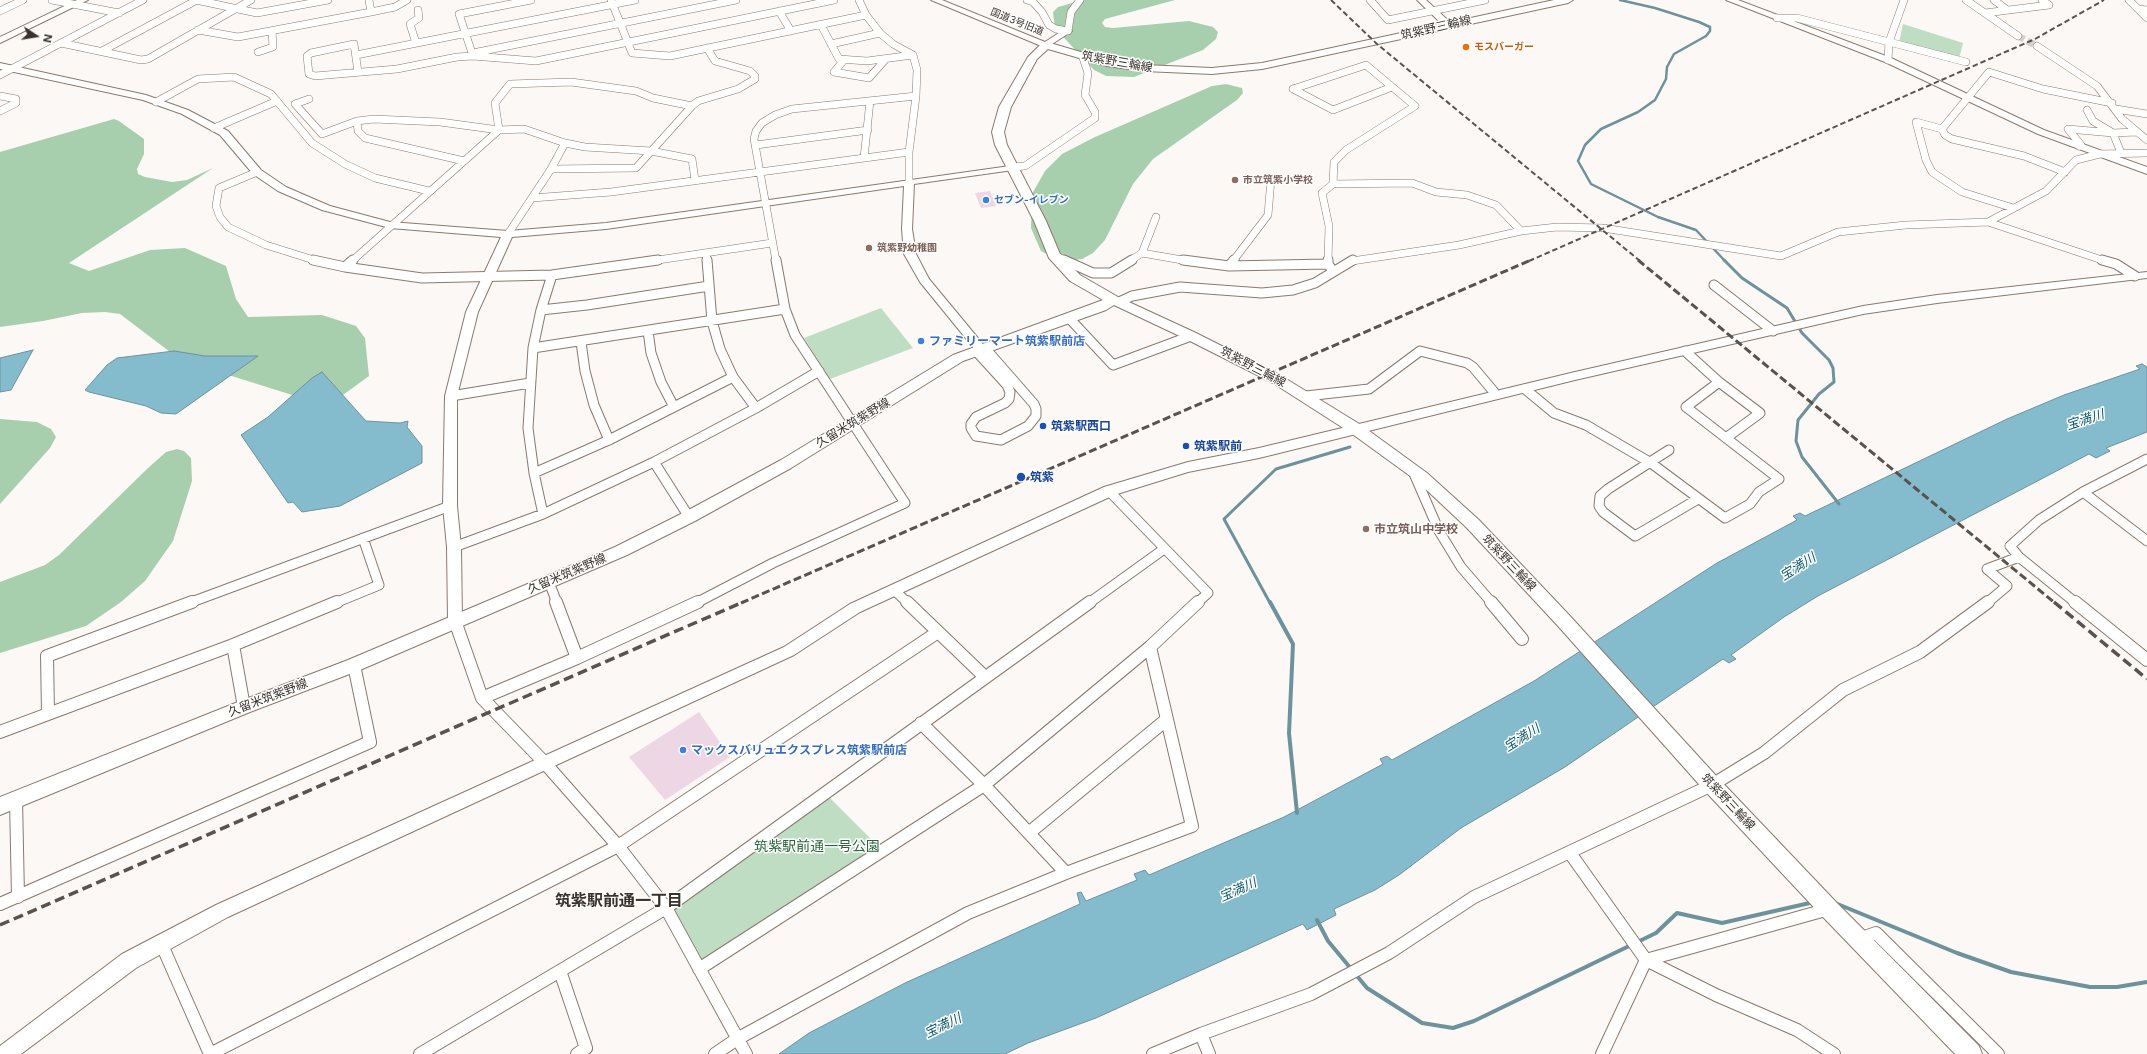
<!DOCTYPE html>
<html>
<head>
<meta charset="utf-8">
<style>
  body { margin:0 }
  #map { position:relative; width:2147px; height:1054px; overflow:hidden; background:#fcf8f5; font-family:Inter,sans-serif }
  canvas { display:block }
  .north { position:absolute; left:16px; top:16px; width:40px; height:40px; -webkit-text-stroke:3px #fff; paint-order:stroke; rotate:102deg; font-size:11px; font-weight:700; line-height:16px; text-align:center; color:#39312b }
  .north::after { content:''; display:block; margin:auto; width:14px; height:18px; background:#39312b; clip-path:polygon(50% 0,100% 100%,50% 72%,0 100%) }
</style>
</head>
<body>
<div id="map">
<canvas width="2147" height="1054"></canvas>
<div class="north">N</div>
</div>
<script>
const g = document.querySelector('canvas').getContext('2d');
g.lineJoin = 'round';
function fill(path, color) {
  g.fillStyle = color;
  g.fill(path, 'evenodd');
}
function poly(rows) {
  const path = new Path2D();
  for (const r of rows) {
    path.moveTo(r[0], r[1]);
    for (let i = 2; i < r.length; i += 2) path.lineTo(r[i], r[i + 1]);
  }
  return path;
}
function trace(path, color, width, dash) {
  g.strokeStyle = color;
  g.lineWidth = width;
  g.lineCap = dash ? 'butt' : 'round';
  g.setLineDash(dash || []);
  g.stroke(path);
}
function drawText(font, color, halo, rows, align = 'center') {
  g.font = font + ' Inter,"Noto Sans JP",sans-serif';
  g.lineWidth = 3;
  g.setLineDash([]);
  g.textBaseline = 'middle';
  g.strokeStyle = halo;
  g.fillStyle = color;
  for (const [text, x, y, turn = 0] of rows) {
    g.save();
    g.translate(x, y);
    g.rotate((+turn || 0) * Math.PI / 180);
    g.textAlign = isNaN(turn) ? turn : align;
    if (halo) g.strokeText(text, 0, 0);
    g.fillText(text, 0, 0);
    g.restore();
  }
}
fill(poly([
  [1903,24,1963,43,1959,59,1899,43],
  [881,308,913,348,830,379,804,338],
  [825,793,883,851,699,969,666,908]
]), '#bfddc3');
fill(poly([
  [1083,0,1175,0,1105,19,1102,23,1105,27,1113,28,1189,21,1213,27,1218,32,1216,39,1203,50,1134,77,1106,76,1094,70,1055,28,1053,12,1058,7],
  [1226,84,1242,88,1243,93,1237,100,1153,159,1133,184,1105,240,1093,253,1082,259,1067,261,1054,258,1041,251,1031,228,1032,194,1045,171,1062,154,1095,137,1212,86],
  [114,119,119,121,144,139,144,154,137,169,138,174,145,177,172,182,187,180,213,168,69,263,89,271,150,250,185,248,226,266,236,299,248,317,322,315,356,326,365,338,369,376,336,400,305,399,187,362,170,352,120,314,105,312,82,313,43,321,0,327,0,152],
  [0,419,37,422,51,429,56,437,50,448,0,504],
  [177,449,184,451,191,458,192,481,173,541,145,581,121,602,86,626,0,653,0,582,45,565,59,555,148,468,166,452]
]), '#a7cfad');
const water = poly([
  [33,350,11,390,0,392,0,358,33,350],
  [174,351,205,356,258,356,176,414,161,413,146,406,89,392,85,390,107,365,117,358,174,351],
  [2142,364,2147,367,2147,432,2106,448,2110,451,2096,458,2089,454,1818,596,1784,617,1731,655,1736,659,1729,663,1723,659,1565,767,1461,828,1399,875,1375,890,1334,909,1336,915,1307,930,1303,924,1096,1018,1028,1043,1005,1054,779,1054,809,1033,905,983,1080,904,1077,893,1081,892,1086,901,1137,880,1134,874,1145,870,1149,875,1284,817,1383,764,1380,759,1387,756,1392,760,1534,681,1717,563,1797,520,1793,516,1800,513,1805,516,2007,419,2064,395,2140,369,2136,366,2142,364],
  [322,372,366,421,400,423,408,421,407,427,422,446,422,463,340,506,302,512,293,502,288,503,241,435,268,417,312,378,322,372]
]);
fill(water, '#85bccd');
trace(water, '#6e929c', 1);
trace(poly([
  [1620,0,1655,8,1699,22,1710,27,1710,31,1706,36,1674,54,1667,67,1666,79,1655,100,1638,112,1601,129,1585,145,1578,161,1591,184,1658,217,1696,230,1725,261]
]), '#6e929c', 2.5);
trace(poly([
  [1724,260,1742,278,1787,308,1802,333,1829,360,1833,368,1834,382,1819,394,1798,420,1796,441,1802,457,1839,504],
  [1270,603,1224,519,1276,469,1350,447]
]), '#6e929c', 3);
trace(poly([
  [1270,602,1293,644,1289,733,1297,813],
  [1835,903,1957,953,2011,972,2090,987,2117,987,2147,982],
  [1317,920,1328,941,1367,988,1422,1023,1453,1028,1474,1021,1656,933,1677,913,1722,923,1814,902]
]), '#6e929c', 4);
fill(poly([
  [990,191,996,206,981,208,975,193],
  [699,712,730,757,665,800,629,757]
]), '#eed7e4');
trace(poly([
  [2018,36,2037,46]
]), '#d5d0cd', 7, [7, 3.5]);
const streetFar2 = poly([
  [52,0,119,13],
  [196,0,257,13,328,0],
  [611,0,632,53,670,56,866,15],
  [859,0,866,15,880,33,893,44,913,55,917,70,916,96,909,152,909,183],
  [1027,0,1033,2,1042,12,1049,25,1056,29,1068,31,1071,12,1080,0],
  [1370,0,1388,20,1485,0],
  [1966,0,2018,36],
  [1994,0,2006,9],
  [2129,0,2138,9],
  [2147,10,2138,9,2147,18],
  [0,11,23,0],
  [779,11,791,31],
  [371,12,395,7,407,0],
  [1985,13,2049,5,2042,0],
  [1777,18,1797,18,1966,62],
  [821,25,839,59,867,61,913,55],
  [198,30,238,37,371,12,369,0],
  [61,43,141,60,148,59,251,0],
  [416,43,410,24,419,18,418,10],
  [831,44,880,33],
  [2037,46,2097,86,2122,119,2147,140],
  [102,51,197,0],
  [258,52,273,47,272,31],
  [473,53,736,0],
  [356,55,635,0],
  [473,56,459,14,531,0],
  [844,60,834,72,869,78,885,60],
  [1888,60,1889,42,1904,0],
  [358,72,354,44,311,53,307,56,309,74,315,76,397,69,457,57,473,56,536,61,834,0],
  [0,75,143,0],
  [1293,89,1366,65,1415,106,1346,150,1334,162,1333,184],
  [1293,89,1333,110,1392,87],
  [0,96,16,99,16,103,0,111],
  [309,99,295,104,322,134,357,121,374,119,440,122,499,130,524,129,565,143,585,147,651,151,692,159,695,180],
  [156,102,198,79,234,77,271,94,312,143,345,164,375,178,429,191],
  [692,106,698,101,738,89,755,79,755,76,750,71,715,61,707,48],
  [2116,109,2147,114],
  [2087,110,2093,121,2113,133,2121,153],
  [357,121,358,131,365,138,464,161],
  [214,128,277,101],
  [1942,129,1916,122,1926,160,1932,172,1962,192,2013,208],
  [499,130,495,103,510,84,571,82,636,91,653,98,692,106,636,168,551,169],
  [756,145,868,130],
  [2079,146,2081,145,2068,129,2113,133,2136,132],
  [864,158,870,101],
  [1013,167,1025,166,1095,118,1095,112,1085,95,1088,73,1083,58],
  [257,172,219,188,216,206,220,217,228,227,266,245,317,261],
  [2065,172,2024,156,1952,139,1945,135,1942,129,1989,72,2043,89,2112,103],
  [532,198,611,192,909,152],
  [1988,222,2046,191,2076,160,2100,154,2147,153],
  [508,234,551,169,565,143],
  [706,253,707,261],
  [1142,253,1188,261],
  [1054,255,1066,261],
  [352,261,499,130],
  [651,261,772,243],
  [776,261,754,139,756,131,762,123,775,115,792,109,916,96],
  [1130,261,1142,253,1156,217],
  [1233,261,1268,215,1271,179],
  [1328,261,1329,226,1322,193,1333,184,1412,183,1436,192,1467,195,1496,205,1521,231],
  [1352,261,1459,245,1521,231,1557,227,1603,228,1781,256,1838,232,1906,225,1988,222,2105,261]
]);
const streetFar1 = poly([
  [313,260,345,267],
  [353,260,345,267,422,278,552,275,658,260],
  [707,260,712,321,720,349,733,377,756,408],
  [1064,260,1093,273,1111,273,1132,260],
  [1183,260,1229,266,1328,264],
  [1328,260,1328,264,1333,271],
  [2102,260,2116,264,2135,276],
  [1229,266,1234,260],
  [1714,285,1773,331],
  [1119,302,1132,296,1180,287,1262,293,1293,290,1315,283,1353,260],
  [541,310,587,305,709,286],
  [1069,318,1113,365,1191,336],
  [648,331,651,353,661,382,674,407],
  [581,342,585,371,594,405,609,440],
  [533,348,785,309],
  [976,351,1007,385,1010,392,1009,399,1005,403,976,417,971,424,971,428,976,436,1001,440,1028,426,1036,416,1036,409,1034,404,985,348],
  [1685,351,1719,382,1760,413,1726,438],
  [1525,389,1554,413,1586,425,1651,463,1725,518,1750,504,1759,492,1779,479,1686,407,1719,382],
  [451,396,530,383],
  [1306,396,1369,389,1420,351,1467,363,1473,367,1494,392],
  [1669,450,1608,489,1600,496,1599,506,1603,512,1635,536,1698,499],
  [654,462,689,517],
  [1412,469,1439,531,1461,567,1492,603],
  [534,473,609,440,733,377],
  [1109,491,1208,593,1197,603],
  [2083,492,2147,541],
  [543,514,534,473,528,428,533,348,541,310,552,275],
  [454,547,543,514,654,462,756,408,819,371],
  [549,582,557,603],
  [895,591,908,603],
  [189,603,450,506],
  [335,603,379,585,363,538],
  [696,603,773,563,905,503,795,335,785,309,776,260],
  [1089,603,1164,549],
  [1987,603,2007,586,1987,569,2019,557],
  [2076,603,2019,557,2010,546,2039,520,2083,492,2147,459]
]);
const street = poly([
  [556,602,577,658,698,602],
  [907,602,985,677],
  [1491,602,1522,639],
  [2075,602,2147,660],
  [455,621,482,698,544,762,618,846,666,908,746,1054],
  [233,645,244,707],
  [482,698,577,658],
  [48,713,47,656,192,602],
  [921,723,984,785,1066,873],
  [0,732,233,645,337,602],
  [16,799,18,897],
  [1030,832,1166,720],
  [1570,853,1646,960,1716,995,1797,1030,1834,1054],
  [0,904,370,742,354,665],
  [1859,939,1876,933,1998,1054],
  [161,943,210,1054],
  [1646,960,1829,909],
  [699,969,984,785,1150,647,1198,602],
  [560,971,586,1048,577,1054],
  [1201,1034,1209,1054],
  [210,1054,618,846,938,632],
  [420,1054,666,908,1090,602],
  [715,1054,737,1039,968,913,1066,873,1192,826,1150,647],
  [1153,1054,1201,1034,1311,994,1389,953,1474,897,1712,785,1764,753,1843,690,1920,652,1988,602],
  [1602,1054,1646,960]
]);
const secondary = poly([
  [77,0,88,0,0,43,0,37,77,0],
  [931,0,942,0,1045,42,1065,29,1068,28,1072,31,1046,48,931,0],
  [1417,0,1426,0,1451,23,1451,27,1445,27,1417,0],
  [1726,0,1738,0,1891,58,2044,130,2147,167,2147,174,2038,134,1885,62,1726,0],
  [0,63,146,95,188,110,228,131,261,170,286,187,330,206,390,222,508,231,606,223,1017,165,1018,167,1013,170,914,184,912,229,916,254,929,279,987,349,981,353,977,352,920,282,904,254,902,229,904,186,606,229,512,237,478,312,457,396,457,506,461,547,462,621,460,625,455,627,450,625,448,621,447,547,443,506,445,396,466,312,501,237,390,228,322,210,278,191,253,174,220,135,182,114,143,100,0,69,0,63],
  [2147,272,2147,278,1937,303,1863,314,1575,380,1259,458,1188,472,1114,495,860,612,794,655,228,917,136,968,21,1054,0,1054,0,1046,122,954,216,905,784,647,850,604,1104,487,1188,462,1259,448,1575,372,1863,306,1937,295,2147,272]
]);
const primary = poly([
  [1554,0,1573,0,1568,3,1262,69,1212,74,1144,71,1107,66,1048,49,1037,59,1011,107,1004,132,1007,145,1046,221,1060,254,1080,275,1118,297,1196,333,1283,377,1361,425,1427,473,1479,520,1570,616,1719,779,1836,902,1979,1046,1982,1054,1955,1054,1822,916,1705,791,1558,626,1467,528,1417,481,1351,433,1273,383,1186,339,1114,305,1106,310,963,361,791,468,695,521,627,555,360,670,250,712,0,815,0,797,238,702,348,660,615,547,683,513,781,460,953,355,1103,300,1070,281,1049,258,1034,221,995,145,992,132,999,107,1028,57,1042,43,1050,43,1108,60,1144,65,1212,68,1262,63,1554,0]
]);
trace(streetFar2, '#8d796c', 8);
trace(streetFar1, '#8d796c', 11);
trace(street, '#8d796c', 14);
trace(secondary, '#8d796c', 2);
trace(primary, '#8d796c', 2);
trace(streetFar2, '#fff', 7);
trace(streetFar1, '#fff', 9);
trace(street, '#fff', 12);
fill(secondary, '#fff');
fill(primary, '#fff');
trace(poly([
  [1331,0,1377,44,1640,261],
  [1529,261,2035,39,2104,0]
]), '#5a524d', 2, [5.5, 3]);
trace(poly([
  [1638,260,2055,603],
  [741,603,1531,260]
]), '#5a524d', 3, [8, 3.5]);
trace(poly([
  [2054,602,2147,679],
  [0,925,743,602]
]), '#5a524d', 3.5, [10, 5]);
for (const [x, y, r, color] of [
  [1466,47,4,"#e8710a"],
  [1235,180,4,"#8d6e63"],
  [986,200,4,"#3f7fe0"],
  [869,248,4,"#8d6e63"],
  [921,341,4,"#3f7fe0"],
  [1043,426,4,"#1a4fb4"],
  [1186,446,4,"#1a4fb4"],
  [1021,477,5,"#1a4fb4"],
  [1366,529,4,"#8d6e63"],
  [683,750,4,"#3f7fe0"]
]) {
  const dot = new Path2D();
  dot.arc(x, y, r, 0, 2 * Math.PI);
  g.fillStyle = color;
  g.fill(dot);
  trace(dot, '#fff', 1.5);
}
drawText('10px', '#39312b', '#fff', [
  ["国道3号旧道",1017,22,22]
]);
drawText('bold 10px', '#c56008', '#fff', [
  ["モスバーガー",1474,47]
], 'left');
drawText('bold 10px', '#785e54', '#fff', [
  ["市立筑紫小学校",1243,180],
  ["筑紫野幼稚園",877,248]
], 'left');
drawText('bold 10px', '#366cbe', '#fff', [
  ["セブン-イレブン",994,200]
], 'left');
drawText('12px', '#39312b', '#fff', [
  ["筑紫野三輪線",1436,28,-13],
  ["筑紫野三輪線",1117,62,10],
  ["筑紫野三輪線",1253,367,28],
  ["久留米筑紫野線",853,423,-31],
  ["筑紫野三輪線",1509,563,47],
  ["久留米筑紫野線",567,574,-23],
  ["久留米筑紫野線",268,698,-21],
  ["筑紫野三輪線",1728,802,47]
]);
drawText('bold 12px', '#366cbe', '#fff', [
  ["ファミリーマート筑紫駅前店",929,341],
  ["マックスバリュエクスプレス筑紫駅前店",691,750]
], 'left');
drawText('bold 12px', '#164399', '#fff', [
  ["筑紫駅西口",1051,426],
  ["筑紫駅前",1194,446],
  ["筑紫",1030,477]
], 'left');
drawText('bold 12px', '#785e54', '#fff', [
  ["市立筑山中学校",1374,529]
], 'left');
drawText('italic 13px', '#09586a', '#fff', [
  ["宝満川",2085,420,-18],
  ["宝満川",1798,567,-32],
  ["宝満川",1522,738,-32],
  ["宝満川",1238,890,-24],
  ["宝満川",943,1026,-26]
]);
drawText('14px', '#2c653a', '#fff', [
  ["筑紫駅前通一号公園",817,847]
]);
drawText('bold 16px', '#39312b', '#fff', [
  ["筑紫駅前通一丁目",619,901]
]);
</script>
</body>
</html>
